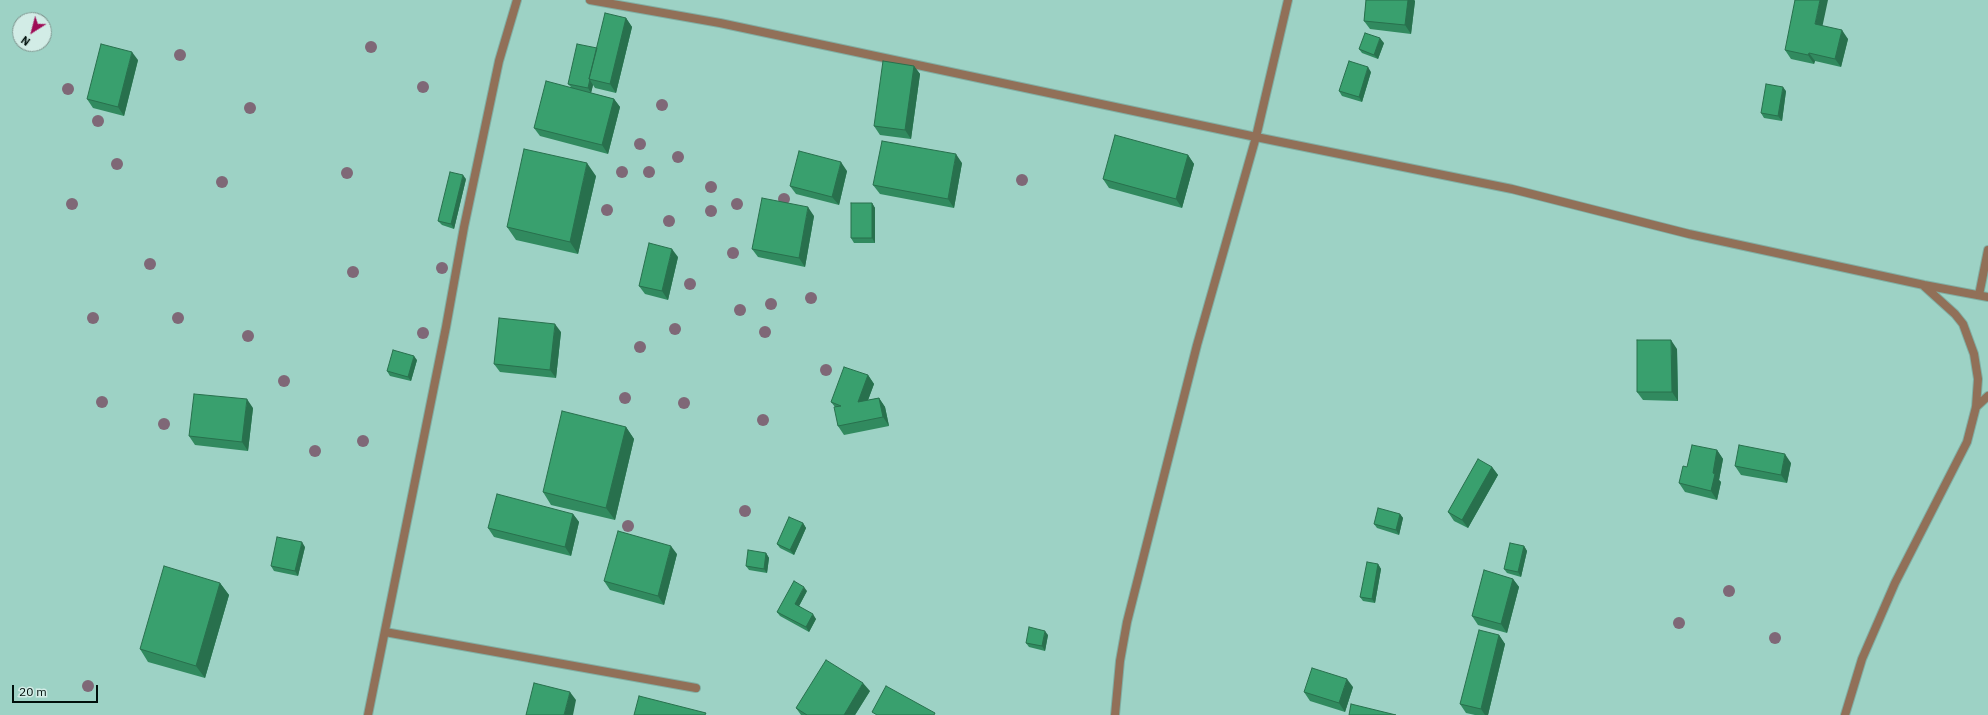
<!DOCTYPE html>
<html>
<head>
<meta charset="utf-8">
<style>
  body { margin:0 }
  #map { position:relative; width:1988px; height:715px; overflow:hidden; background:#9dd2c5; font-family:"IBM Plex Sans",sans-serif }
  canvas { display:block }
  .north { position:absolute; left:12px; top:12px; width:40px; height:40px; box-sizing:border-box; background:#d2ece6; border:1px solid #7e948e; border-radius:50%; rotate:216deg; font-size:11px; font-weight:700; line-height:16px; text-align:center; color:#000f0b }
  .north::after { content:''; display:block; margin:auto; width:14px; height:18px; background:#9e0c56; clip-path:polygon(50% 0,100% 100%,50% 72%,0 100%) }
  .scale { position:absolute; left:12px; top:685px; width:86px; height:18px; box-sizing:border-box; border:2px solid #000f0b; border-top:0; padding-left:5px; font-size:12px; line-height:14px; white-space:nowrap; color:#000f0b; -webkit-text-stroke:3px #d2ece6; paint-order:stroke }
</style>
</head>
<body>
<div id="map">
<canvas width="1988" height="715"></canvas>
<div class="north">N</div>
<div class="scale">20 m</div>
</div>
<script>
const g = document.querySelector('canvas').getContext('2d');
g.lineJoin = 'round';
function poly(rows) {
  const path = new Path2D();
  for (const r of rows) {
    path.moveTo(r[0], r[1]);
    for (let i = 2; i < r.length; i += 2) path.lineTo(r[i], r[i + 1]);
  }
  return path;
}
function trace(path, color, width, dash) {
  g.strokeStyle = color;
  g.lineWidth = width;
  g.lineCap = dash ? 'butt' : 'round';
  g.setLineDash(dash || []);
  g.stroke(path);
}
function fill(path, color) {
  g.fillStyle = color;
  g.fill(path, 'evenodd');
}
const street = poly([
  [590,0,720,23,1256,137,1512,189,1689,234,1924,285,1988,297],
  [1979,295,1988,250],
  [1976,407,1988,396],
  [385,632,696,688],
  [368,715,446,327,464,227,499,61,517,0],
  [1115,715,1120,661,1127,622,1197,345,1256,137,1288,0],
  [1845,715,1862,659,1895,583,1967,442,1976,407,1978,379,1974,354,1963,324,1955,314,1924,286]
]);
trace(street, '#81afa4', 10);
trace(street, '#917058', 8);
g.fillStyle = '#7f6877';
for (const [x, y] of [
  [371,47],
  [180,55],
  [423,87],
  [68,89],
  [662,105],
  [250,108],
  [98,121],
  [640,144],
  [678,157],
  [117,164],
  [622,172],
  [649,172],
  [347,173],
  [1022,180],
  [222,182],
  [711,187],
  [784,199],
  [72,204],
  [737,204],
  [607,210],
  [711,211],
  [669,221],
  [733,253],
  [150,264],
  [442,268],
  [353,272],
  [690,284],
  [811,298],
  [771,304],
  [740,310],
  [93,318],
  [178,318],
  [675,329],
  [765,332],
  [423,333],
  [248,336],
  [640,347],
  [826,370],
  [284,381],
  [625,398],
  [102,402],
  [684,403],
  [763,420],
  [164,424],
  [363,441],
  [315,451],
  [745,511],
  [628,526],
  [1729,591],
  [1679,623],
  [1775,638],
  [88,686]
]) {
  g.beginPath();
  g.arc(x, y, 6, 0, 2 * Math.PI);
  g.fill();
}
fill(poly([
  [1366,0,1414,0,1415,1,1411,34,1370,29,1364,21],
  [626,18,632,27,616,93,595,88,593,85,591,93,614,99,620,107,608,154,540,136,534,128,571,87,568,84,597,48],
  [1822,26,1848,39,1841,67,1815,61,1814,64,1791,59,1785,50],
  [1384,43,1378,59,1362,53,1359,49],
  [138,60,124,116,93,108,87,99],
  [914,66,920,74,911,139,880,135,874,126],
  [1371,72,1362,102,1342,96,1339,91],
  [1786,91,1782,121,1764,118,1761,113],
  [1188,155,1194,164,1182,208,1109,188,1103,179],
  [962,163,954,208,880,194,873,185],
  [847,171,839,205,796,194,790,186],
  [596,176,578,254,516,240,507,227],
  [466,179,454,229,442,225,438,221],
  [872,203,875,208,875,243,854,243,851,238],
  [814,216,805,267,758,257,752,249],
  [678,257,668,300,645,294,639,286],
  [561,332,556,378,500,372,494,364],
  [1677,349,1678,401,1643,400,1637,392],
  [417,360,411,381,390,376,387,371],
  [868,375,874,384,868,400,879,398,885,407,889,426,844,435,838,426,835,407,831,402],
  [253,408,248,451,195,445,189,436],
  [626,427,634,439,615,520,551,505,543,492],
  [1717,450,1723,459,1719,480,1721,482,1717,500,1685,492,1679,483,1687,467],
  [1791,463,1787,483,1741,475,1735,466],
  [1492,467,1498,475,1468,528,1454,521,1448,512],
  [573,514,579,522,571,556,494,537,488,528],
  [1400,514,1403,518,1399,535,1377,528,1374,524],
  [803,523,806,528,794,555,780,548,777,544],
  [1524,546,1527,551,1521,577,1507,573,1504,569],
  [305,547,298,576,274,571,271,566],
  [766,553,769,558,767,573,749,570,746,566],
  [677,554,664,605,610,590,604,581],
  [1378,564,1381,569,1375,603,1363,601,1360,597],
  [1513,579,1519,587,1507,633,1478,625,1472,616],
  [220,583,229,595,205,678,148,662,140,649],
  [807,591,799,606,816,619,809,632,780,616,777,612],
  [1048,635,1045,651,1029,647,1026,643],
  [1499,635,1505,644,1488,715,1475,715,1466,713,1460,704],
  [1353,687,1345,712,1310,701,1304,692],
  [870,691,855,715,801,715,796,708]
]), '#318a5f');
fill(poly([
  [1408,0,1414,0,1415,1,1411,34,1405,25],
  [1820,0,1828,0,1821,33,1815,24],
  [626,18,632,27,616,93,610,84],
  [1842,30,1848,39,1841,67,1835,59],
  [1380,38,1384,43,1378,59,1374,55],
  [132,52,138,60,124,116,118,107],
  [1809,53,1815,61,1814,64,1808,55],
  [914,66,920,74,911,139,905,130],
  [1368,67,1371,72,1362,102,1359,97],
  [590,80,593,85,591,93,588,88],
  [1783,87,1786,91,1782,121,1778,116],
  [614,99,620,107,608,154,602,145],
  [956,154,962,163,954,208,948,199],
  [1188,155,1194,164,1182,208,1176,199],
  [841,162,847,171,839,205,832,197],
  [587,163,596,176,578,254,570,242],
  [463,175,466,179,454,229,451,224],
  [872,203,875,208,875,243,872,238],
  [808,207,814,216,805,267,799,258],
  [672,249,678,257,668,300,662,291],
  [555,324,561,332,556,378,550,370],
  [1671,340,1677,349,1678,401,1672,392],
  [414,356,417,360,411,381,408,377],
  [868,375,874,384,864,411,858,402],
  [879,398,885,407,889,426,883,417],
  [247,399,253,408,248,451,242,442],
  [626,427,634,439,615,520,606,508],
  [1717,450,1723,459,1719,480,1721,482,1717,500,1711,491,1713,473],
  [1785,454,1791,463,1787,483,1781,475],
  [1492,467,1498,475,1468,528,1462,520],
  [573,514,579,522,571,556,565,547],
  [1400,514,1403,518,1399,535,1396,530],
  [803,523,806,528,794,555,790,550],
  [302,542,305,547,298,576,295,571],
  [671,546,677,554,664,605,658,596],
  [1524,546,1527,551,1521,577,1518,572],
  [766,553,769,558,767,573,764,569],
  [1378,564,1381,569,1375,603,1372,599],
  [1513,579,1519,587,1507,633,1501,624],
  [220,583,229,595,205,678,196,666],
  [804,587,807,591,798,608,795,604],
  [813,614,816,619,809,632,806,627],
  [1045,631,1048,635,1045,651,1042,646],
  [1499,635,1505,644,1488,715,1485,715,1481,709],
  [1347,679,1353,687,1345,712,1339,703],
  [863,683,870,691,855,715,844,715],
  [570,692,576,700,573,715,564,715]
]), '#28704d');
const building = poly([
  [1366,0,1408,0,1405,25,1364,21,1366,0],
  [1795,0,1820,0,1815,24,1842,30,1835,59,1809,53,1808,55,1785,50,1795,0],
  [605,13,626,18,610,84,589,79,605,13],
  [1365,33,1380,38,1374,55,1359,49,1365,33],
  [101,44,132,52,118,107,87,99,101,44],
  [577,44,597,48,589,79,590,79,588,88,568,84,577,44],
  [883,61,914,66,905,130,874,126,883,61],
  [1349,61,1368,67,1359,97,1339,91,1349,61],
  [546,81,614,99,602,145,534,128,546,81],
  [1766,84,1783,87,1778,116,1761,113,1766,84],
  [1115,135,1188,155,1176,199,1103,179,1115,135],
  [882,141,956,154,948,199,873,185,882,141],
  [524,149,587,163,570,242,507,227,524,149],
  [799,151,841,162,832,197,790,186,799,151],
  [450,172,463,175,451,224,438,221,450,172],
  [762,198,808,207,799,258,752,249,762,198],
  [851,203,872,203,872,238,851,238,851,203],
  [649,243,672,249,662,291,639,286,649,243],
  [499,318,555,324,550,370,494,364,499,318],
  [1637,340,1671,340,1672,392,1637,392,1637,340],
  [393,350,414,356,408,377,387,371,393,350],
  [844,367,868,375,858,402,879,398,883,417,838,426,834,407,841,406,831,402,844,367],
  [194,394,247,399,242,442,189,436,194,394],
  [562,411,626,427,606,508,543,492,562,411],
  [1692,445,1717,450,1713,473,1715,474,1711,491,1679,483,1683,466,1687,467,1692,445],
  [1739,445,1785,454,1781,475,1735,466,1739,445],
  [1478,459,1492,467,1462,520,1448,512,1478,459],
  [497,494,573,514,565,547,488,528,497,494],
  [1378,508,1400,514,1396,530,1374,524,1378,508],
  [789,517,803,523,790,550,777,544,789,517],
  [618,531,671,546,658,596,604,581,618,531],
  [277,537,302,542,295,571,271,566,277,537],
  [1510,543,1524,546,1518,572,1504,569,1510,543],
  [748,550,766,553,764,569,746,566,748,550],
  [1367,562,1378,564,1372,599,1360,597,1367,562],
  [164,566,220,583,196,666,140,649,164,566],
  [1484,570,1513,579,1501,624,1472,616,1484,570],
  [794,581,804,587,795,604,813,614,806,627,777,612,794,581],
  [1029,627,1045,631,1042,646,1026,643,1029,627],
  [1479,630,1499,635,1481,709,1460,704,1479,630],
  [826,660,863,683,844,715,807,715,796,708,826,660],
  [1312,668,1347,679,1339,703,1304,692,1312,668],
  [534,683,570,692,564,715,526,715,534,683],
  [886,686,935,713,934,715,877,715,872,712,886,686],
  [639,696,706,713,705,715,634,715,639,696],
  [1351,704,1396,715,1349,715,1351,704]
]);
fill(building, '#39a06e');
trace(building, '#28704d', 1);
</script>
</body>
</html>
